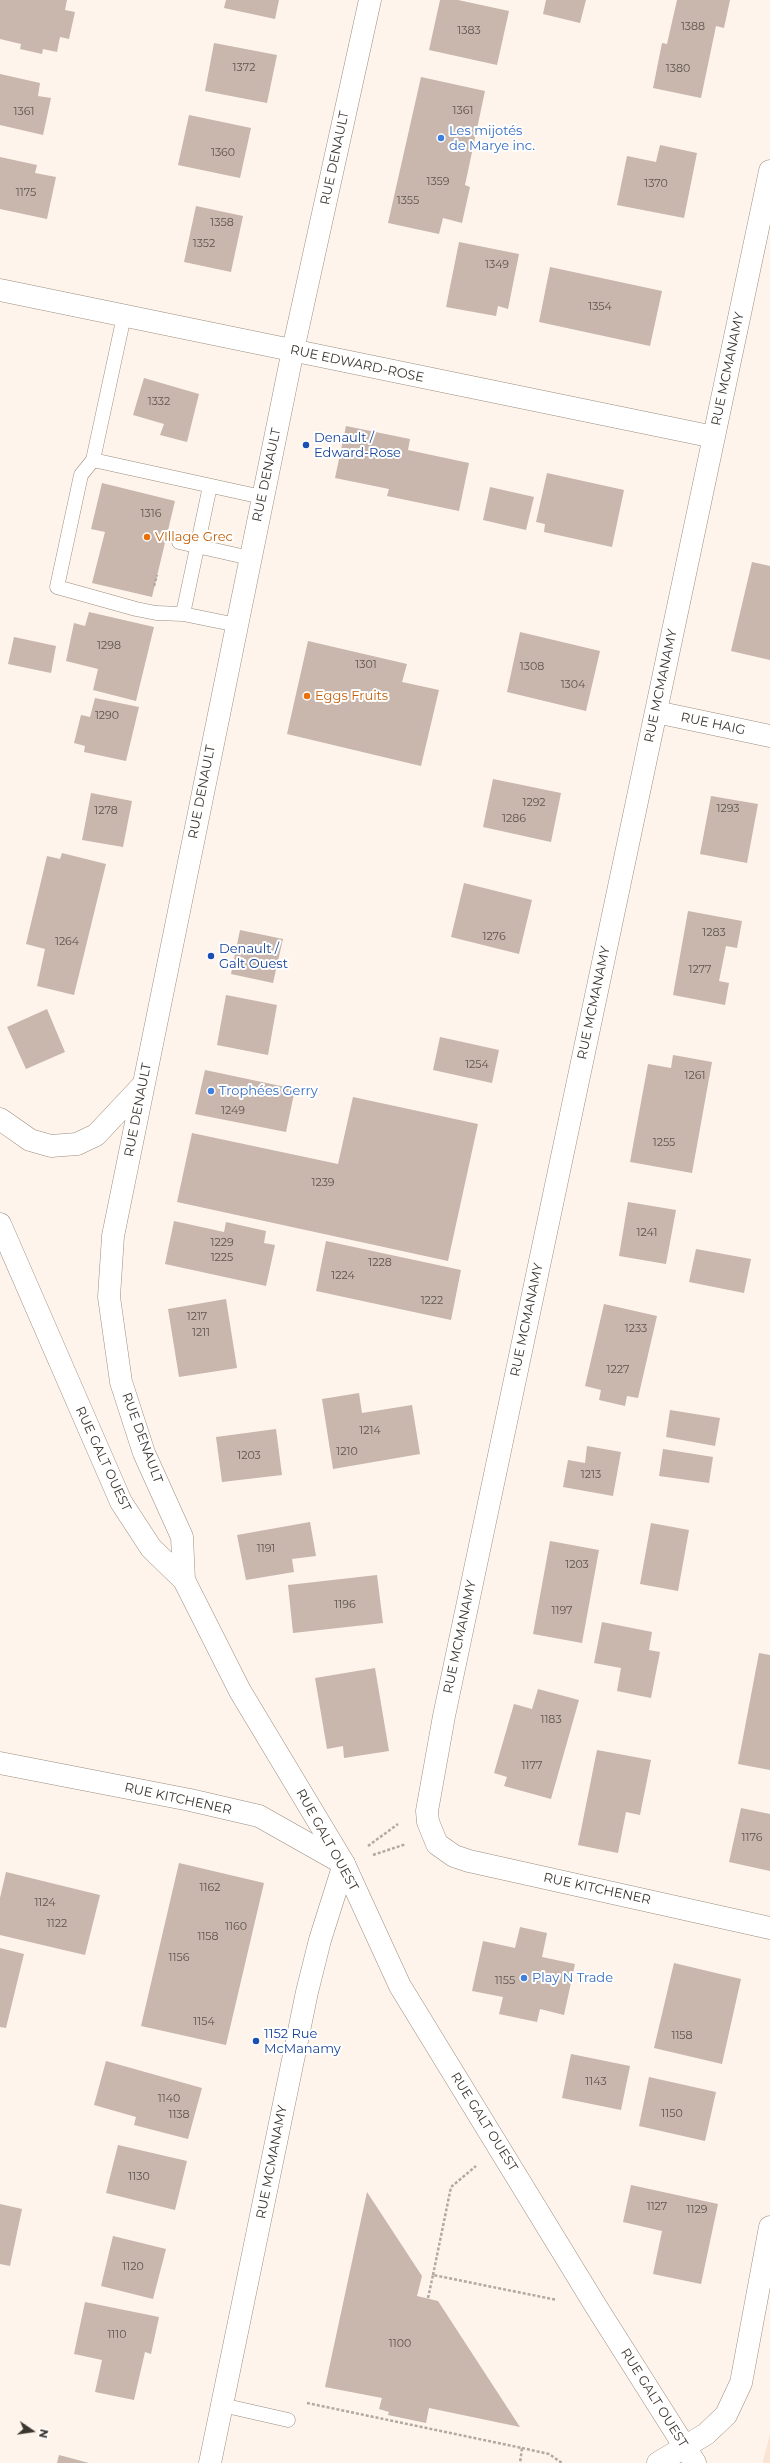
<!DOCTYPE html>
<html>
<head>
<meta charset="utf-8">
<style>
  body { margin:0 }
  #map { position:relative; width:770px; height:2463px; overflow:hidden; background:#fef4eb; font-family:Montserrat,sans-serif }
  canvas { display:block }
  .north { position:absolute; left:12px; top:2411px; width:40px; height:40px; -webkit-text-stroke:3px #fff; paint-order:stroke; rotate:103deg; font-size:11px; font-weight:700; line-height:16px; text-align:center; color:#3c3631 }
  .north::after { content:''; display:block; margin:auto; width:14px; height:18px; background:#3c3631; clip-path:polygon(50% 0,100% 100%,50% 72%,0 100%) }
</style>
</head>
<body>
<div id="map">
<canvas width="770" height="2463"></canvas>
<div class="north">N</div>
</div>
<script>
const g = document.querySelector('canvas').getContext('2d');
g.lineJoin = 'round';
function fill(path, color) {
  g.fillStyle = color;
  g.fill(path, 'evenodd');
}
function poly(rows) {
  const path = new Path2D();
  for (const r of rows) {
    path.moveTo(r[0], r[1]);
    for (let i = 2; i < r.length; i += 2) path.lineTo(r[i], r[i + 1]);
  }
  return path;
}
function trace(path, color, width, dash) {
  g.strokeStyle = color;
  g.lineWidth = width;
  g.lineCap = dash ? 'butt' : 'round';
  g.setLineDash(dash || []);
  g.stroke(path);
}
function drawText(font, color, halo, rows, align = 'center') {
  g.font = font + ' Montserrat,sans-serif';
  g.lineWidth = 4;
  g.setLineDash([]);
  g.textBaseline = 'middle';
  g.strokeStyle = halo;
  g.fillStyle = color;
  for (const [text, x, y, turn = 0] of rows) {
    g.save();
    g.translate(x, y);
    g.rotate((+turn || 0) * Math.PI / 180);
    g.textAlign = isNaN(turn) ? turn : align;
    if (halo) g.strokeText(text, 0, 0);
    g.fillText(text, 0, 0);
    g.restore();
  }
}
fill(poly([
  [770,2434,770,2463,763,2463,763,2461]
]), '#fbe4d1');
fill(poly([
  [0,0,67,0,65,10,75,12,69,39,60,37,57,52,43,49,42,54,20,49,21,44,0,39],
  [226,0,279,0,275,19,224,8],
  [440,0,458,0,509,11,497,65,429,50],
  [546,0,586,0,580,23,543,14],
  [677,0,730,0,724,28,716,26,701,98,653,88,662,43,667,44],
  [214,43,277,55,267,103,205,91],
  [0,74,40,83,38,96,51,98,43,135,0,125],
  [421,77,485,91,465,185,470,187,462,223,443,218,439,234,388,223],
  [189,115,251,128,240,178,178,165],
  [660,145,697,153,684,218,617,205,627,156,656,162],
  [0,157,37,165,35,173,56,177,47,219,0,209],
  [196,206,243,216,231,272,184,262],
  [459,242,519,254,508,309,498,306,496,316,446,307],
  [550,267,662,291,650,346,539,322],
  [144,378,199,394,187,442,160,435,164,424,133,415],
  [346,426,410,439,408,450,469,463,459,511,387,496,389,489,335,478],
  [547,473,624,490,612,547,544,532,545,524,536,522],
  [102,483,175,501,152,597,92,583,105,532,91,529],
  [490,487,534,497,526,530,483,520],
  [752,562,770,566,770,660,731,651],
  [89,612,154,627,136,701,93,690,98,669,66,661,74,623,85,626],
  [520,632,600,651,586,711,507,692],
  [14,637,56,646,51,673,8,664],
  [308,641,407,664,402,682,439,690,421,766,287,734],
  [95,698,139,707,126,761,84,752,85,746,74,743,81,715,90,717],
  [493,779,561,793,551,842,483,827],
  [91,793,132,801,123,847,82,840],
  [711,796,758,804,747,863,700,854],
  [62,853,106,864,74,995,37,986,45,949,26,944,47,856,60,859],
  [464,883,532,900,519,954,451,937],
  [688,911,742,921,737,948,726,946,719,981,729,983,725,1005,673,995],
  [240,930,283,939,273,983,231,974],
  [226,995,277,1005,268,1055,217,1045],
  [47,1009,65,1052,26,1069,7,1027],
  [440,1037,499,1050,492,1083,433,1070],
  [673,1055,712,1062,692,1173,630,1162,648,1064,671,1068],
  [205,1070,295,1089,286,1132,195,1114],
  [353,1097,478,1124,448,1261,177,1202,192,1133,338,1164],
  [628,1202,676,1210,666,1264,619,1256],
  [174,1221,224,1232,226,1222,266,1231,264,1243,275,1245,266,1286,165,1264],
  [326,1241,461,1270,451,1320,316,1291],
  [696,1249,751,1259,744,1293,689,1282],
  [226,1299,237,1368,179,1377,168,1309],
  [604,1304,657,1316,638,1398,627,1396,625,1406,599,1400,601,1390,585,1386],
  [359,1393,362,1413,412,1405,420,1454,333,1469,322,1399],
  [670,1410,720,1418,715,1446,666,1437],
  [276,1429,282,1475,222,1482,216,1437],
  [587,1446,621,1452,613,1496,563,1487,568,1460,585,1463],
  [663,1449,713,1457,709,1483,659,1476],
  [310,1522,316,1556,292,1559,294,1572,246,1580,237,1535],
  [651,1523,689,1530,678,1591,640,1584],
  [550,1541,599,1550,582,1643,533,1634],
  [377,1575,383,1623,293,1633,288,1585],
  [602,1622,652,1632,649,1650,660,1652,651,1698,617,1691,621,1668,594,1663],
  [759,1653,770,1655,770,1770,738,1764],
  [375,1668,389,1751,344,1758,343,1746,327,1749,315,1678],
  [538,1689,579,1700,551,1799,504,1786,507,1777,494,1773,514,1704,532,1709],
  [597,1750,651,1760,640,1815,626,1812,618,1853,578,1845],
  [741,1808,770,1814,770,1871,729,1862],
  [179,1863,264,1883,226,2045,141,2026],
  [6,1872,100,1895,85,1955,0,1935,0,1898],
  [520,1927,547,1933,542,1957,575,1964,564,2015,540,2009,537,2022,499,2014,503,1997,472,1991,483,1941,515,1948],
  [0,1948,24,1954,6,2028,0,2027],
  [674,1963,741,1979,722,2064,654,2048],
  [571,2054,630,2066,621,2110,562,2098],
  [106,2061,202,2088,188,2139,134,2125,136,2117,94,2105],
  [649,2077,716,2092,705,2141,639,2126],
  [118,2145,187,2161,175,2210,106,2193],
  [631,2185,718,2204,701,2284,653,2274,662,2231,623,2222],
  [367,2192,422,2276,417,2296,438,2301,520,2427,429,2408,426,2423,388,2415,389,2412,379,2409,382,2398,325,2387],
  [0,2204,22,2209,10,2266,0,2264],
  [113,2236,166,2249,153,2299,101,2286],
  [85,2302,159,2317,151,2354,145,2352,134,2400,95,2392,102,2360,74,2354],
  [59,2455,89,2463,57,2463]
]), '#c9b6ac');
const service = poly([
  [124,316,93,460,262,497],
  [93,460,81,475,57,587,136,609,156,613,183,614,237,625],
  [179,542,250,558],
  [183,614,210,486],
  [222,2405,288,2420]
]);
const minor = poly([
  [770,171,444,1716,427,1811,428,1822,437,1844,454,1856,469,1861,770,1928],
  [0,290,714,437],
  [656,712,770,736],
  [0,1763,190,1800,259,1816,344,1864],
  [658,2463,706,2434,726,2415,741,2383,770,2227]
]);
const tertiary = poly([
  [210,2463,307,1992,320,1940,344,1864]
]);
const secondary = poly([
  [0,1119,30,1140,51,1146,77,1144,96,1135,142,1086],
  [0,1224,121,1502,151,1548,184,1580,240,1691,344,1864,400,1986,597,2308,695,2463],
  [184,1580,182,1537,144,1453,121,1382,109,1297,113,1236,293,350,370,0]
]);
trace(service, '#9b8c7f', 15);
trace(minor, '#9b8c7f', 23);
trace(tertiary, '#9b8c7f', 23);
trace(secondary, '#9b8c7f', 23);
trace(poly([
  [154,586,157,575],
  [368,1846,398,1824],
  [373,1855,406,1844],
  [433,2275,451,2187,476,2166],
  [428,2298,433,2275,557,2300],
  [307,2403,522,2448,520,2463],
  [522,2448,549,2454,562,2463]
]), '#b1a9a2', 2.5, [3, 2]);
trace(service, '#fff', 14);
trace(minor, '#fff', 22);
trace(tertiary, '#fff', 22);
trace(secondary, '#fff', 22);
for (const [x, y, r, color] of [
  [441,138,4,"#3f7fe0"],
  [306,445,4,"#1a4fb4"],
  [147,537,4,"#e8710a"],
  [307,696,4,"#e8710a"],
  [211,956,4,"#1a4fb4"],
  [211,1091,4,"#3f7fe0"],
  [524,1978,4,"#3f7fe0"],
  [256,2041,4,"#1a4fb4"]
]) {
  const dot = new Path2D();
  dot.arc(x, y, r, 0, 2 * Math.PI);
  g.fillStyle = color;
  g.fill(dot);
  trace(dot, '#fff', 1.5);
}
drawText('11px', '#5f5650', null, [
  ["1388",693,27],
  ["1383",469,31],
  ["1372",244,68],
  ["1380",678,69],
  ["1361",463,111],
  ["1361",24,112],
  ["1360",223,153],
  ["1359",438,182],
  ["1370",656,184],
  ["1175",26,193],
  ["1355",408,201],
  ["1358",222,223],
  ["1352",204,244],
  ["1349",497,265],
  ["1354",600,307],
  ["1332",159,402],
  ["1316",151,514],
  ["1298",109,646],
  ["1301",366,665],
  ["1308",532,667],
  ["1304",573,685],
  ["1290",107,716],
  ["1292",534,803],
  ["1293",728,809],
  ["1278",106,811],
  ["1286",514,819],
  ["1283",714,933],
  ["1276",494,937],
  ["1264",67,942],
  ["1277",700,970],
  ["1254",477,1065],
  ["1261",695,1076],
  ["1249",233,1111],
  ["1255",664,1143],
  ["1239",323,1183],
  ["1241",647,1233],
  ["1229",222,1243],
  ["1225",222,1258],
  ["1228",380,1263],
  ["1224",343,1276],
  ["1222",432,1301],
  ["1217",197,1317],
  ["1233",636,1329],
  ["1211",201,1333],
  ["1227",618,1370],
  ["1214",370,1431],
  ["1210",347,1452],
  ["1203",249,1456],
  ["1213",591,1475],
  ["1191",266,1549],
  ["1203",577,1565],
  ["1196",345,1605],
  ["1197",562,1611],
  ["1183",551,1720],
  ["1177",532,1766],
  ["1176",752,1838],
  ["1162",210,1888],
  ["1124",45,1903],
  ["1122",57,1924],
  ["1160",236,1927],
  ["1158",208,1937],
  ["1156",179,1958],
  ["1155",505,1981],
  ["1154",204,2022],
  ["1158",682,2036],
  ["1143",596,2082],
  ["1140",169,2099],
  ["1150",672,2114],
  ["1138",179,2115],
  ["1130",139,2177],
  ["1127",657,2207],
  ["1129",697,2210],
  ["1120",133,2267],
  ["1110",117,2335],
  ["1100",400,2344]
]);
drawText('13px', '#366cbe', '#fff', [
  ["Les mijotés",449,131],
  ["de Marye inc.",449,146],
  ["Trophées Gerry",219,1091],
  ["Play N Trade",532,1978]
], 'left');
drawText('13px', '#3c3631', '#fff', [
  ["RUE DENAULT",335,158,-78],
  ["RUE EDWARD-ROSE",357,364,12],
  ["RUE MCMANAMY",728,369,-78],
  ["RUE DENAULT",267,475,-78],
  ["RUE MCMANAMY",661,686,-78],
  ["RUE HAIG",713,724,12],
  ["RUE DENAULT",202,792,-79],
  ["RUE MCMANAMY",594,1003,-78],
  ["RUE DENAULT",138,1110,-79],
  ["RUE MCMANAMY",527,1320,-78],
  ["RUE DENAULT",142,1438,70],
  ["RUE GALT OUEST",103,1459,65],
  ["RUE MCMANAMY",460,1637,-78],
  ["RUE KITCHENER",178,1799,12],
  ["RUE GALT OUEST",327,1840,61],
  ["RUE KITCHENER",597,1889,12],
  ["RUE GALT OUEST",484,2122,58],
  ["RUE MCMANAMY",272,2162,-79],
  ["RUE GALT OUEST",654,2398,58]
]);
drawText('13px', '#164399', '#fff', [
  ["Denault /",314,438],
  ["Edward-Rose",314,453],
  ["Denault /",219,949],
  ["Galt Ouest",219,964],
  ["1152 Rue",264,2034],
  ["McManamy",264,2049]
], 'left');
drawText('13px', '#c56008', '#fff', [
  ["VIllage Grec",155,537],
  ["Eggs Fruits",315,696]
], 'left');
</script>
</body>
</html>
